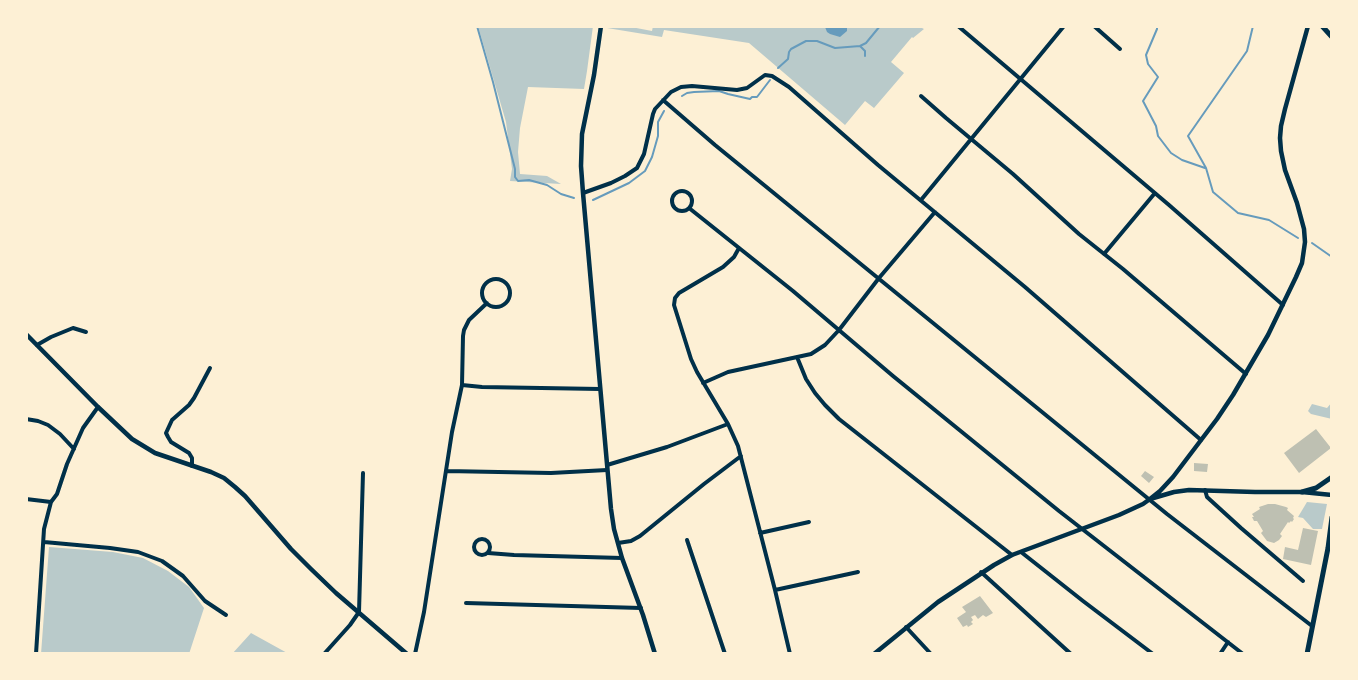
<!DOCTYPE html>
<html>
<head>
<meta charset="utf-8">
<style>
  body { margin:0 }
  #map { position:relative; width:1358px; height:680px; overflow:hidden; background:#fdf0d5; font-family:Lato,sans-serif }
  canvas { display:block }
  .frame { position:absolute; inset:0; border:28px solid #fdf0d5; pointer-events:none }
</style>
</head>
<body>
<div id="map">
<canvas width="1358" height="680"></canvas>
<div class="frame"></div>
</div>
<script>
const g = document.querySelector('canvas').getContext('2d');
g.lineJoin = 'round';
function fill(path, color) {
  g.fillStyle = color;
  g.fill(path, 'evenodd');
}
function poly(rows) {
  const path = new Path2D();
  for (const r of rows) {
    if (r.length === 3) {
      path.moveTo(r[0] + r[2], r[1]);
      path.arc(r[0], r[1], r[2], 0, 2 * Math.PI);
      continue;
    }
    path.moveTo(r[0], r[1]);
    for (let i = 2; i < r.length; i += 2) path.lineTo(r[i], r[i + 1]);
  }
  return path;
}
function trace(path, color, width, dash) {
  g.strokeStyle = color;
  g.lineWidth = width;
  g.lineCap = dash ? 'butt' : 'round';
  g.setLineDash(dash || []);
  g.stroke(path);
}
fill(poly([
  [478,26,593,26,587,71,584,89,528,87,520,128,518,152,520,174,547,176,561,184,510,181,512,169,506,122],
  [607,26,626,26,652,31,653,26,918,26,924,29,913,38,912,37,891,62,904,73,874,108,865,101,845,125,749,43,664,30,662,37,607,28],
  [1332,402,1332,419,1311,414,1308,411,1312,404,1327,408],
  [1307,502,1327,504,1322,529,1313,529,1303,518,1298,517],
  [49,547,113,552,143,558,168,571,189,587,204,608,189,654,41,654],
  [251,633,289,654,232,654]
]), '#b9caca');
fill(poly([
  [847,26,847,31,840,37,830,34,827,32,825,27]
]), '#669bbc');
trace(poly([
  [477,26,493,82,515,169,515,177,518,181,529,180,547,185,561,194,574,198],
  [1157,26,1157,29,1146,55,1148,64,1158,77,1143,101,1156,126,1158,136,1171,153,1182,160,1205,168],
  [1253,26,1247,51,1188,136,1206,168,1213,192,1238,213,1269,220,1298,238],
  [860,46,865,51,865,56],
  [778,68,788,59,789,52,791,49,806,41,817,41,835,48,860,46,866,43,880,26],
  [682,96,687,93,694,92,719,91,728,94,750,99,752,97,757,97,770,80],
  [593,200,629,183,645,171,652,157,658,136,658,122,664,111],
  [1312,243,1332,257]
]), '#669bbc', 2);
fill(poly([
  [1316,429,1331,448,1299,473,1284,453],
  [1194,463,1208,464,1207,472,1194,471],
  [1145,471,1154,477,1149,483,1141,476],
  [1268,504,1275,504,1286,507,1288,508,1287,510,1294,516,1293,518,1294,519,1292,522,1291,521,1289,523,1288,522,1280,534,1282,536,1279,540,1274,543,1267,541,1261,533,1263,531,1257,521,1254,521,1252,517,1254,517,1252,514,1260,509,1259,507],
  [1303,528,1318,531,1311,565,1283,559,1285,547,1298,550],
  [980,596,993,613,986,617,983,615,978,619,975,615,971,617,973,620,971,622,973,624,968,627,967,625,963,627,957,618,966,612,962,607]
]), '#bec0b2');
trace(poly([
  [958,26,1169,205,1283,305],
  [1094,26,1120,49],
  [921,96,946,118,1013,174,1079,234,1123,269,1246,374],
  [663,100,715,145,1167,514,1312,626],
  [682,201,10],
  [583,193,611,183,625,176,637,168,644,154,653,114,655,109,671,92,681,87,692,86,737,90,747,88,765,75,772,76,789,87,878,165,1025,287,1201,440],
  [921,200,1064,26],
  [689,208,793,291,893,376,1059,511,1243,654],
  [739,248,734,257,723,267,679,293,675,298,674,305,691,359,697,372,728,424,738,446,775,590,790,654],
  [1104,254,1155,193],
  [496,293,14],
  [37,345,51,337,73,328,86,332],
  [797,357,806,379,815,393,825,405,839,419,1012,555],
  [703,383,728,372,811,354,825,345,839,330,879,278,935,212],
  [462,385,482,387,600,389],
  [26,419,38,421,48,425,60,434,74,449],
  [607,465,667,447,728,424],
  [192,466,192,458,189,453,171,442,168,437,166,433,172,420,189,405,194,398,210,368],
  [446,471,551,473,607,470],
  [1205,490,1207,497,1241,528,1303,581],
  [26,499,51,502],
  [760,533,809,522],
  [482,547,8],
  [687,540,725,654],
  [44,542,110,548,138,552,162,561,183,576,205,601,226,615],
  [618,543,631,541,640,536,704,484,741,456],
  [1021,552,1083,601,1153,654],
  [488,553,514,555,622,558],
  [981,572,1071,654],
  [775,590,858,572],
  [466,603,641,608],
  [906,627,931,654],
  [36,654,44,529,51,502,57,494,67,464,83,428,98,407],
  [324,654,350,625,359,612,363,473],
  [415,654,424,612,452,432,462,385,463,336,464,330,469,320,487,303],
  [1220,654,1228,642]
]), '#003049', 4);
trace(poly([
  [601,26,594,75,582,134,581,166,583,193,611,509,614,529,622,558,643,615,655,654],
  [26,334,98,407,132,439,155,453,211,472,224,478,235,487,245,496,291,549,311,569,336,593,407,654],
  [1150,499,1160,491,1173,477,1217,419,1233,395,1268,335,1296,277,1302,263,1305,242,1304,229,1297,203,1285,170,1281,151,1280,138,1281,126,1285,109,1308,26],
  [874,654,938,602,994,565,1012,555,1119,515,1143,504,1150,499,1174,492,1189,490,1255,492,1302,492,1332,495]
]), '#003049', 4.5);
trace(poly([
  [1322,26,1332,37],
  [1302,492,1316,488,1332,477],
  [1307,654,1328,548,1332,517]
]), '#003049', 5);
</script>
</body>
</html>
